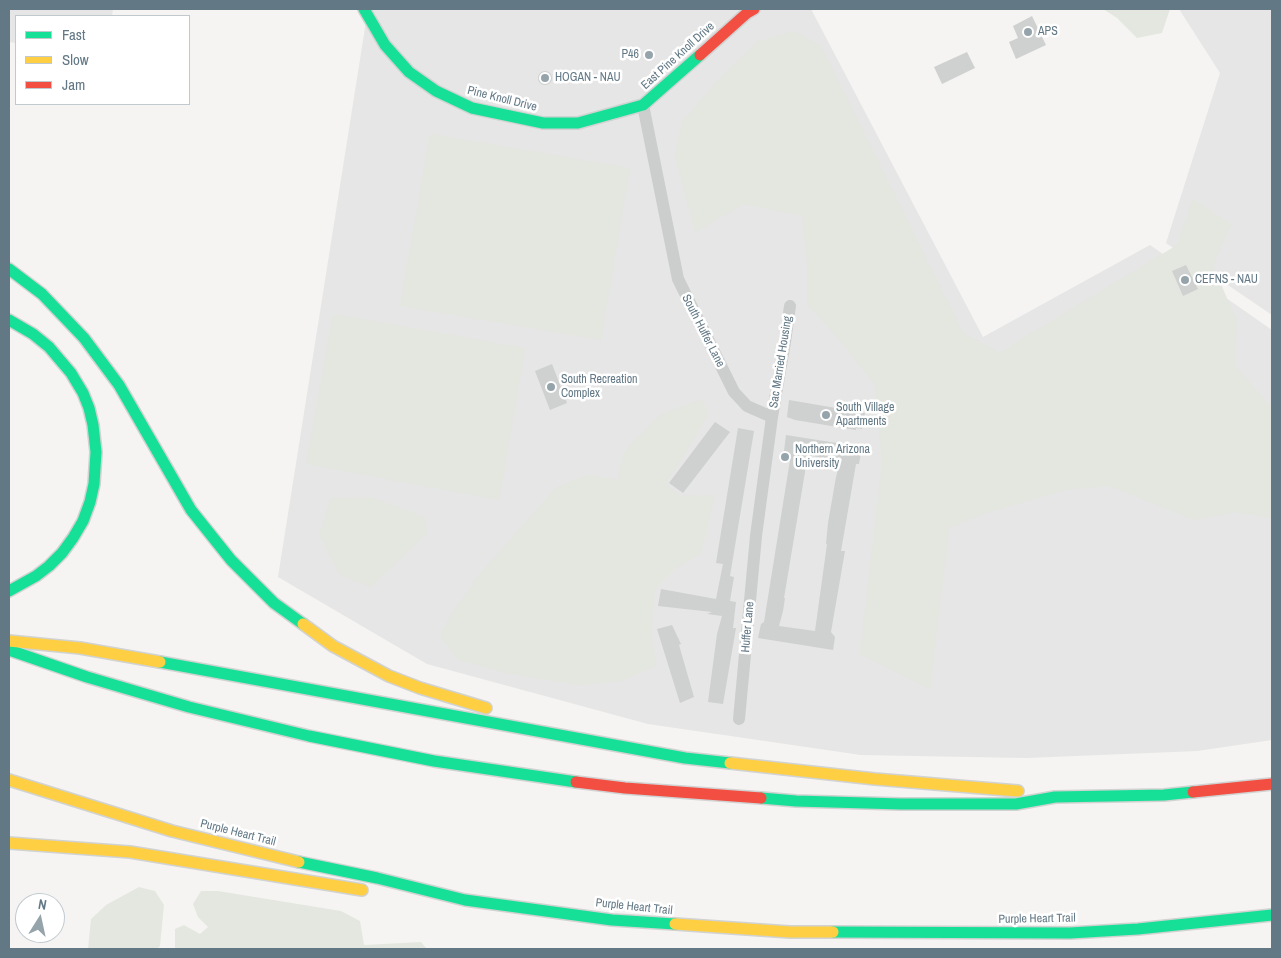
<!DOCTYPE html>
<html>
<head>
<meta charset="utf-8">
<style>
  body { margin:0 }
  #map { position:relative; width:1281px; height:958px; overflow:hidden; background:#f5f4f2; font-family:"Archivo Narrow",sans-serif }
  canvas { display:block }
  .frame { position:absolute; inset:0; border:10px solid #627885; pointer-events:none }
  .legend { position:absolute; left:15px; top:15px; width:175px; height:90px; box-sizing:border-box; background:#fff; border:1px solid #c0c9ce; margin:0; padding:6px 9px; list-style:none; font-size:15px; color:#627885 }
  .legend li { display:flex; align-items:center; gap:10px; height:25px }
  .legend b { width:25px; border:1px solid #c0c9ce }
  .north { position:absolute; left:15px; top:893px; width:50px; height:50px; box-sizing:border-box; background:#fff; border:1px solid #c0c9ce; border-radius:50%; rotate:10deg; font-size:14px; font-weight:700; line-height:20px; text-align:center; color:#627885 }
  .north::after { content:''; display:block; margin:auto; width:18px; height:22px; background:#95a3ab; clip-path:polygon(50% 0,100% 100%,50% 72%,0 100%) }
</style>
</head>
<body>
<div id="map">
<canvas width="1281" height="958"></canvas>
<div class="frame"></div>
<ul class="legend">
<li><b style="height:6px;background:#16e098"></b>Fast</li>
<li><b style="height:6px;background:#ffcf43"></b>Slow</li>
<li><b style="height:6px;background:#f24e42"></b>Jam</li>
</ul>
<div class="north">N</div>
</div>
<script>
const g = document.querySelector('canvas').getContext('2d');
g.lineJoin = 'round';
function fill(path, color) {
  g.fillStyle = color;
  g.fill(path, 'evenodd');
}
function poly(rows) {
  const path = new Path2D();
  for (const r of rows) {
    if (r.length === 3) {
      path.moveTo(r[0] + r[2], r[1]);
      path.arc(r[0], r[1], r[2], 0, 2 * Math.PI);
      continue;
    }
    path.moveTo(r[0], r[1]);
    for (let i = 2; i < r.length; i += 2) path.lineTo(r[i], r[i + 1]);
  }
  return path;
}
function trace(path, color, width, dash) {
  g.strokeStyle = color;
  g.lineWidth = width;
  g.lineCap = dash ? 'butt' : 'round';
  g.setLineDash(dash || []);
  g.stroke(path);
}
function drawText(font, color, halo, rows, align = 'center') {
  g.font = font + ' "Archivo Narrow",sans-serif';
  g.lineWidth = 5;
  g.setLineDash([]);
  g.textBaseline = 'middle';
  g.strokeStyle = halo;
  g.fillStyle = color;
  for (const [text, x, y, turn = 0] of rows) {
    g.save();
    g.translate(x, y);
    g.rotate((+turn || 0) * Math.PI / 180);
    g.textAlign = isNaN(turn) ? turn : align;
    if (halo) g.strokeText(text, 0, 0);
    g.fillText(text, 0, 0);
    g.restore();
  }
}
fill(poly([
  [9,9,113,9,112,16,16,16,16,43,9,42],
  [368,9,811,9,983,337,1150,245,1272,330,1272,740,1197,751,1026,758,861,755,648,724,427,664,278,577],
  [1179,9,1272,9,1272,315,1166,243,1220,73]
]), '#e5e6e5');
fill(poly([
  [1103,9,1170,9,1162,33,1137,38,1117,18],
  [794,31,821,46,963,333,999,353,1177,245,1193,199,1231,224,1213,265,1237,322,1234,365,1272,408,1272,521,1271,518,1235,512,1194,520,1110,486,1070,489,989,512,949,528,930,689,860,654,882,463,875,385,839,339,807,304,808,268,802,216,744,204,695,232,675,156,682,122,721,77,759,41],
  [430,134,630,168,601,340,400,306],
  [333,314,525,348,499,500,306,464],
  [702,399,708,415,666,484,680,496,715,495,701,554,677,567,655,589,651,631,656,666,621,681,577,685,506,673,459,660,440,637,449,618,479,575,557,487,587,475,618,480,624,452,660,415],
  [370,497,424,517,428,532,370,587,340,575,319,534,331,498],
  [139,887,155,891,164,905,160,946,157,949,88,949,91,919,106,905],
  [201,891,218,891,341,911,360,921,364,945,421,942,427,949,175,949,175,929,184,925,200,934,208,927,198,917,193,904]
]), '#e4e7e0');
fill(poly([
  [1032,16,1046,45,1016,59,1009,42,1018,38,1013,26],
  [967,52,975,68,942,84,934,67],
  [545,78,7],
  [1186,265,1198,289,1183,296,1172,271],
  [552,364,567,403,550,410,535,371],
  [789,400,865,413,862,429,856,428,856,430,795,420,787,417],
  [715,422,730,432,683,493,669,483],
  [738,428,754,431,730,576,734,577,730,601,736,602,733,628,736,628,723,704,708,702,717,634,722,616,707,614,712,612,658,606,661,589,716,599,723,564,716,563],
  [786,435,862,447,859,464,856,464,841,551,845,551,831,632,835,637,833,650,758,638,761,624,764,622,791,454,784,451],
  [806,455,838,460,838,462,840,462,836,477,828,523,826,544,827,544,815,631,779,626,783,611,785,598,784,598,805,472],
  [672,625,681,644,679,645,694,697,680,703,657,629]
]), '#cfd0d0');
const fast = poly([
  [364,9,385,45,409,72,436,91,472,108,543,123,578,123,643,105,700,55],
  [9,269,42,294,84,338,119,385,191,510,231,560,274,603,303,624],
  [9,320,33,334,49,347,71,373,83,393,89,408,93,425,96,452,94,484,90,502,83,521,73,538,62,553,49,566,36,576,9,591],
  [9,650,87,677,189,707,309,736,434,761,576,782],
  [160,662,685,758,730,763],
  [761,798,796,801,901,804,1016,804,1055,797,1164,795,1193,792],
  [299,862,377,878,465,900,612,920,675,924],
  [833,932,1070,933,1138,929,1272,915]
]);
const slow = poly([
  [303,624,333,646,389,676,420,688,486,708],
  [9,641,80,648,160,662],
  [730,763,875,779,1018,791],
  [9,780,172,831,299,862],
  [9,843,130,852,362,890],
  [675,924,790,932,833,932]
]);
const jam = poly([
  [700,55,747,13,754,9],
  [576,782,625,788,761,798],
  [1193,792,1272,784]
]);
trace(fast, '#d1d2d2', 14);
trace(slow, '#d1d2d2', 14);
trace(jam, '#d1d2d2', 14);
trace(poly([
  [643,105,678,279,734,392,747,406,772,417,756,536,739,719],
  [772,417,785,342,790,306]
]), '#cccdcd', 12);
trace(fast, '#16e098', 11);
trace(slow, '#ffcf43', 11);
trace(jam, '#f24e42', 11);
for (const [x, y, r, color] of [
  [1028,32,5,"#95a3ab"],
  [649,55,5,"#95a3ab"],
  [545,78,5,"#95a3ab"],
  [1185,280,5,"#95a3ab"],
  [551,387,5,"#95a3ab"],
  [826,415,5,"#95a3ab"],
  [785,457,5,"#95a3ab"]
]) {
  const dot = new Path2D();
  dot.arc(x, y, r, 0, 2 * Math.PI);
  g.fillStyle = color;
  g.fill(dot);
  trace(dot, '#fff', 2);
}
drawText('12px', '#627885', '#fff', [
  ["APS",1038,32],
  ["P46",639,55,"right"],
  ["HOGAN - NAU",555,78],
  ["CEFNS - NAU",1195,280],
  ["South Recreation",561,380],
  ["Complex",561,394],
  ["South Village",836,408],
  ["Apartments",836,422],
  ["Northern Arizona",795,450],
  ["University",795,464]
], 'left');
drawText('12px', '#627885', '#fff', [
  ["East Pine Knoll Drive",678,56,-42],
  ["Pine Knoll Drive",502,99,14],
  ["South Huffer Lane",703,331,63],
  ["Sac Married Housing",781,362,-81],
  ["Huffer Lane",748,627,-85],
  ["Purple Heart Trail",238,833,14],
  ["Purple Heart Trail",634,907,6],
  ["Purple Heart Trail",1037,919,-1]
]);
</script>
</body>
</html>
